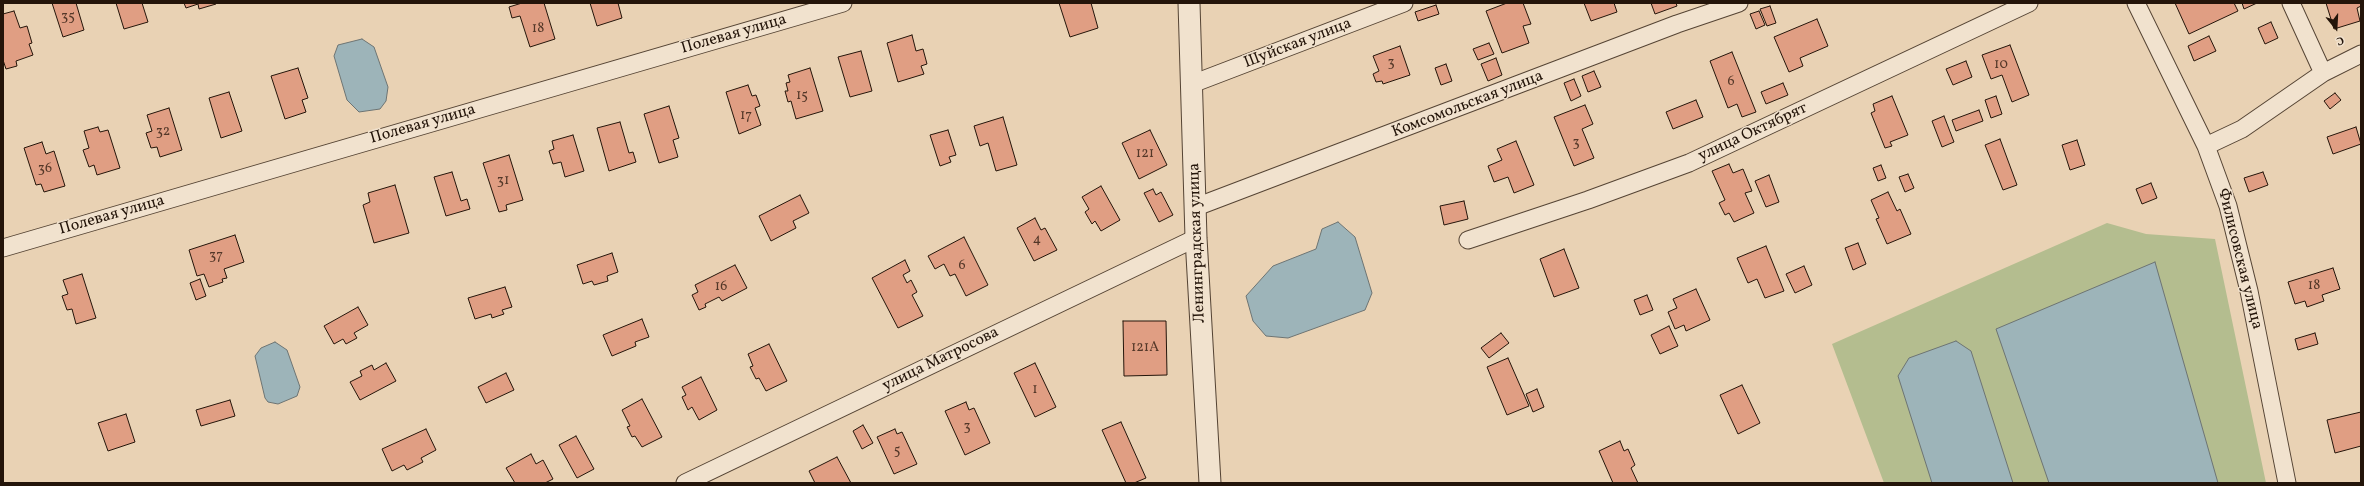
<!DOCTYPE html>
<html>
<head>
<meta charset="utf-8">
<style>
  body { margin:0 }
  #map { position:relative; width:2364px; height:486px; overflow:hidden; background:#e9d2b4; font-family:Vollkorn,serif }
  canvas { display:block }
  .frame { position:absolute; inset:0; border:4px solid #24150a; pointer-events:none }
  .north { position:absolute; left:2316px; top:8px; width:40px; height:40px; -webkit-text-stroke:3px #f1e2ce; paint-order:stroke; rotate:162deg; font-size:11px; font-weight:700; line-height:16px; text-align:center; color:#24150a }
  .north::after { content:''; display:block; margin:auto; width:14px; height:18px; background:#24150a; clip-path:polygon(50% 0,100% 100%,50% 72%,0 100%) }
</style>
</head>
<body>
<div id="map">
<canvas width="2364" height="486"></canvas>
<div class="frame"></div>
<div class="north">С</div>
</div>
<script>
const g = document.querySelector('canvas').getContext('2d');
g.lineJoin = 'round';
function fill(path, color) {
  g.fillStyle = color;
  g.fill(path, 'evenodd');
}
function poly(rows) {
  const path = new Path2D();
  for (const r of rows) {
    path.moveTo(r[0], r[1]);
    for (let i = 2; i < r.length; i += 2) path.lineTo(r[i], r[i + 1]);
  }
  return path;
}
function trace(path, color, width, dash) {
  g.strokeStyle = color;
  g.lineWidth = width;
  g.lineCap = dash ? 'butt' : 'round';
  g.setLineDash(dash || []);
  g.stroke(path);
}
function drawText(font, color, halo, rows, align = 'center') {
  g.font = font + ' Vollkorn,serif';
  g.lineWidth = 3;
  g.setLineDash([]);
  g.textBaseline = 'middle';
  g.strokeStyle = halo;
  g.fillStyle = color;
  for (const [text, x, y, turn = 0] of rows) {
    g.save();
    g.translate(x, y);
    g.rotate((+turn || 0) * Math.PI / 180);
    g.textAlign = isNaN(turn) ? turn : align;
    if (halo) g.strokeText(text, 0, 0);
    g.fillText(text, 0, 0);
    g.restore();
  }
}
fill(poly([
  [2107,223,2146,234,2215,239,2266,483,1884,483,1832,344]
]), '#b4bd8f');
const water = poly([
  [362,39,374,47,388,87,386,101,380,109,359,112,347,100,334,56,338,45,362,39],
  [1338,222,1355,237,1372,293,1365,310,1288,338,1266,336,1253,321,1246,296,1273,266,1316,249,1322,229,1338,222],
  [2155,262,2218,483,2049,483,1996,329,2155,262],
  [1956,341,1971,351,2013,483,1932,483,1898,376,1909,358,1956,341],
  [275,342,287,350,300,387,297,396,278,404,268,402,265,398,255,356,261,348,275,342]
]);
fill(water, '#9db4b9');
trace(water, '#6d7473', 1);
const building = poly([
  [52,3,76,3,84,30,63,37,52,3],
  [116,3,142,3,148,22,124,29,116,3],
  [184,3,216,3,216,4,199,9,198,4,186,8,184,3],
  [522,3,544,3,555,39,530,47,520,16,512,18,509,7,522,3],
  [590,3,618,3,622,18,597,26,590,3],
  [1059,3,1091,3,1098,28,1070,37,1059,3],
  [1507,3,1523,3,1531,24,1523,26,1529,43,1502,53,1486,11,1507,3],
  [1584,3,1614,3,1617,12,1591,21,1584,3],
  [1651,3,1676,3,1677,6,1655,14,1651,3],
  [2175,3,2234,3,2238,11,2189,34,2175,3],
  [2242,3,2257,3,2244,9,2242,3],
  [2326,3,2361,3,2361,6,2357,8,2360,21,2334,29,2326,3],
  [1436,5,1439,14,1418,21,1415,12,1436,5],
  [1770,6,1776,23,1767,26,1760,9,1770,6],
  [14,11,20,28,27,26,32,43,29,44,33,55,16,61,17,66,6,69,3,60,3,14,14,11],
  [1759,11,1765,25,1756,29,1750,14,1759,11],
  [1817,19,1828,46,1800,58,1803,66,1789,72,1774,37,1817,19],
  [2271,22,2278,38,2265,44,2258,28,2271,22],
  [912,35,916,51,923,49,927,64,921,66,924,74,898,82,887,43,912,35],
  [2209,36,2216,51,2194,61,2188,46,2209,36],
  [1489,43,1494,54,1478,60,1473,49,1489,43],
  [2010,45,2029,95,2012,102,2002,75,1991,79,1982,55,2010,45],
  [1400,46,1410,75,1383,84,1382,81,1376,82,1373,74,1379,71,1373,56,1400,46],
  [861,51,872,91,850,97,838,57,861,51],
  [1732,52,1756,112,1742,117,1737,104,1728,108,1710,61,1732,52],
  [1496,58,1502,75,1488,81,1481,64,1496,58],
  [1966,61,1972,77,1953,85,1946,69,1966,61],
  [1446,64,1452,81,1441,85,1435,68,1446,64],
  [298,68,308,98,302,100,306,112,285,119,271,76,298,68],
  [810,68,823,111,796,119,791,101,788,102,785,91,788,91,786,83,790,82,788,75,810,68],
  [1594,71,1601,87,1588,92,1582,76,1594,71],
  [1574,79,1581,96,1571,101,1564,83,1574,79],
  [1783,83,1788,95,1766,104,1761,92,1783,83],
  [748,85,752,96,756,95,760,106,755,108,761,125,739,134,726,92,748,85],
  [229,92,242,131,221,138,209,98,229,92],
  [2335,93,2341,100,2330,109,2324,101,2335,93],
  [1892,96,1908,135,1890,142,1892,146,1885,148,1871,113,1875,111,1873,104,1892,96],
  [1996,96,2002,114,1991,118,1985,100,1996,96],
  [1696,100,1703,117,1673,129,1666,112,1696,100],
  [1585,105,1593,124,1582,129,1594,158,1574,166,1554,117,1585,105],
  [669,106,679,138,673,140,678,157,659,163,644,114,669,106],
  [169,108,182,150,160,157,157,147,151,148,146,133,152,131,147,115,169,108],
  [1979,110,1983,121,1956,131,1952,120,1979,110],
  [1944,116,1954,142,1942,147,1932,121,1944,116],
  [1003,117,1017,165,996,171,988,143,980,146,974,126,1003,117],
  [620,122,629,153,633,152,636,162,609,171,597,128,620,122],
  [98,127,100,132,108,130,120,168,97,175,94,165,89,167,83,150,89,148,84,131,98,127],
  [2356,127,2361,144,2333,154,2327,137,2356,127],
  [948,130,956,155,949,157,951,162,940,166,930,135,948,130],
  [1150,130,1167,165,1139,179,1122,143,1150,130],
  [573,135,584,171,565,177,561,162,553,164,549,151,554,149,552,141,573,135],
  [2000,139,2017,185,2003,190,1985,145,2000,139],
  [2077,140,2085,165,2070,170,2062,145,2077,140],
  [1516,141,1534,185,1514,193,1508,177,1494,182,1488,166,1502,160,1497,149,1516,141],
  [42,142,46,154,54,151,65,186,44,192,41,184,36,185,24,148,42,142],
  [509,155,523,200,506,205,507,210,499,212,483,163,509,155],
  [1729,164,1733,173,1743,169,1752,191,1745,193,1754,213,1734,222,1729,213,1725,215,1719,203,1725,200,1712,171,1729,164],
  [1881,165,1886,178,1878,181,1873,168,1881,165],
  [452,172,461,201,467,199,470,209,446,216,434,177,452,172],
  [2263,172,2268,185,2249,192,2244,178,2263,172],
  [1908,174,1914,188,1905,192,1899,177,1908,174],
  [1769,175,1779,202,1766,207,1755,181,1769,175],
  [2151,183,2157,198,2142,204,2136,189,2151,183],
  [395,185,409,233,374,243,363,205,370,202,368,193,395,185],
  [1101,186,1120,220,1101,231,1095,221,1092,224,1085,212,1089,209,1082,197,1101,186],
  [1153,189,1156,195,1161,192,1173,215,1159,222,1144,193,1153,189],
  [1888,192,1897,211,1900,209,1911,234,1887,244,1876,219,1879,218,1871,200,1888,192],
  [800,195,809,213,793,221,796,228,771,241,759,216,800,195],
  [1464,201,1468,219,1444,225,1440,206,1464,201],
  [1035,218,1041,230,1045,228,1057,250,1034,261,1017,228,1035,218],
  [235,235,244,262,224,269,227,278,222,279,223,282,209,287,204,274,197,276,189,250,235,235],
  [964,237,988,285,966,296,955,274,950,276,944,264,935,269,928,256,964,237],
  [1858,243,1866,264,1853,270,1845,248,1858,243],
  [1766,246,1784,291,1765,298,1757,279,1748,283,1737,258,1766,246],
  [1564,249,1579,288,1554,297,1540,259,1564,249],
  [612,253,618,272,607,276,608,281,594,285,592,281,583,284,577,265,612,253],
  [905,260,910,271,903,275,907,283,911,280,917,292,912,295,923,316,898,328,872,278,905,260],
  [735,265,747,288,722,301,719,297,705,304,706,307,699,310,692,295,698,292,695,285,735,265],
  [1804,266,1812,285,1795,293,1786,274,1804,266],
  [2333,268,2340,289,2322,295,2324,301,2307,307,2305,301,2295,304,2288,282,2333,268],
  [82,274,96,318,76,324,72,309,67,310,62,296,68,294,63,280,82,274],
  [200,279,206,296,196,300,190,283,200,279],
  [505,287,512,307,502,310,504,314,492,318,491,314,475,319,468,298,505,287],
  [1696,289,1710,320,1686,331,1684,325,1675,329,1668,312,1677,308,1673,299,1696,289],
  [1647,295,1653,310,1640,315,1634,300,1647,295],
  [358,307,368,325,354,333,357,338,346,344,343,339,334,344,324,326,358,307],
  [642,319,649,337,635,342,636,346,612,356,603,335,642,319],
  [1123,321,1166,321,1167,375,1124,376,1123,321],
  [1669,326,1678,346,1660,354,1651,335,1669,326],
  [1501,333,1509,343,1489,358,1481,348,1501,333],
  [2315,333,2318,344,2298,350,2295,339,2315,333],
  [769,344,787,381,766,391,759,378,756,379,750,367,753,366,748,354,769,344],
  [1508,358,1529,406,1507,415,1487,367,1508,358],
  [386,363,396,381,360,400,350,382,362,376,360,371,372,365,374,370,386,363],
  [1035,363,1056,407,1035,417,1014,373,1035,363],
  [506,373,514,390,486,403,478,387,506,373],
  [701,377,717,410,699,420,692,407,688,410,682,397,686,395,682,387,701,377],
  [1742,385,1760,423,1738,434,1720,395,1742,385],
  [1537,389,1544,407,1533,412,1526,394,1537,389],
  [642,399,662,437,642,447,635,436,632,437,627,427,630,426,622,410,642,399],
  [230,400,235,416,201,426,196,410,230,400],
  [966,402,969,410,974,408,990,443,965,455,945,411,966,402],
  [2361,412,2361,446,2335,453,2327,420,2361,412],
  [126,414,135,442,108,451,98,423,126,414],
  [1121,422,1146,478,1134,483,1126,483,1102,430,1121,422],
  [863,425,873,443,862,449,853,431,863,425],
  [426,429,436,450,421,458,423,462,407,470,404,465,392,471,382,449,426,429],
  [895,429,897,434,902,432,917,464,894,474,877,437,895,429],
  [576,436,594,469,577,478,559,445,576,436],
  [1620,441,1624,451,1628,449,1635,465,1631,468,1638,483,1613,483,1599,451,1620,441],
  [531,454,536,464,543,460,553,479,545,483,515,483,506,468,531,454],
  [837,457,851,483,815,483,809,471,837,457]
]);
fill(building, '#e09e83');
trace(building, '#24150a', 1);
const minor = poly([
  [2136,3,2206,146,2228,206,2249,291,2287,483],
  [2291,3,2323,73],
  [1192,84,1404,3],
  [2206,146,2242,129,2323,73,2361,54],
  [1196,207,1677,24,1739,3],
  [1468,240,1588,200,1689,163,2029,3],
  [3,248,843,3],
  [685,483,1196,238]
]);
const tertiary = poly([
  [1189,3,1196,238,1210,483]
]);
trace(minor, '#554434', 19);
trace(tertiary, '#554434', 23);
trace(minor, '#f1e2ce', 17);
trace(tertiary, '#f1e2ce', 21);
drawText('14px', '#533728', null, [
  ["35",68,17],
  ["18",538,29],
  ["3",1391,63],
  ["10",2001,65],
  ["6",1731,82],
  ["15",802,96],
  ["17",746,116],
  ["32",163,132],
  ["3",1576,143],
  ["121",1145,154],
  ["36",45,169],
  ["31",503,181],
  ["4",1037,240],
  ["37",216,256],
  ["6",962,266],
  ["18",2314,286],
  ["16",721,287],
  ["121А",1145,348],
  ["1",1035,390],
  ["3",967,427],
  ["5",897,451]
]);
drawText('16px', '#24150a', '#f1e2ce', [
  ["Полевая улица",734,35,-16],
  ["Шуйская улица",1298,44,-21],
  ["Комсомольская улица",1468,105,-21],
  ["Полевая улица",423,125,-16],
  ["улица Октябрят",1753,133,-25],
  ["Полевая улица",112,216,-16],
  ["Ленинградская улица",1198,243,-92],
  ["Филисовская улица",2239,259,76],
  ["улица Матросова",941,360,-26]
]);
</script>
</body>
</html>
